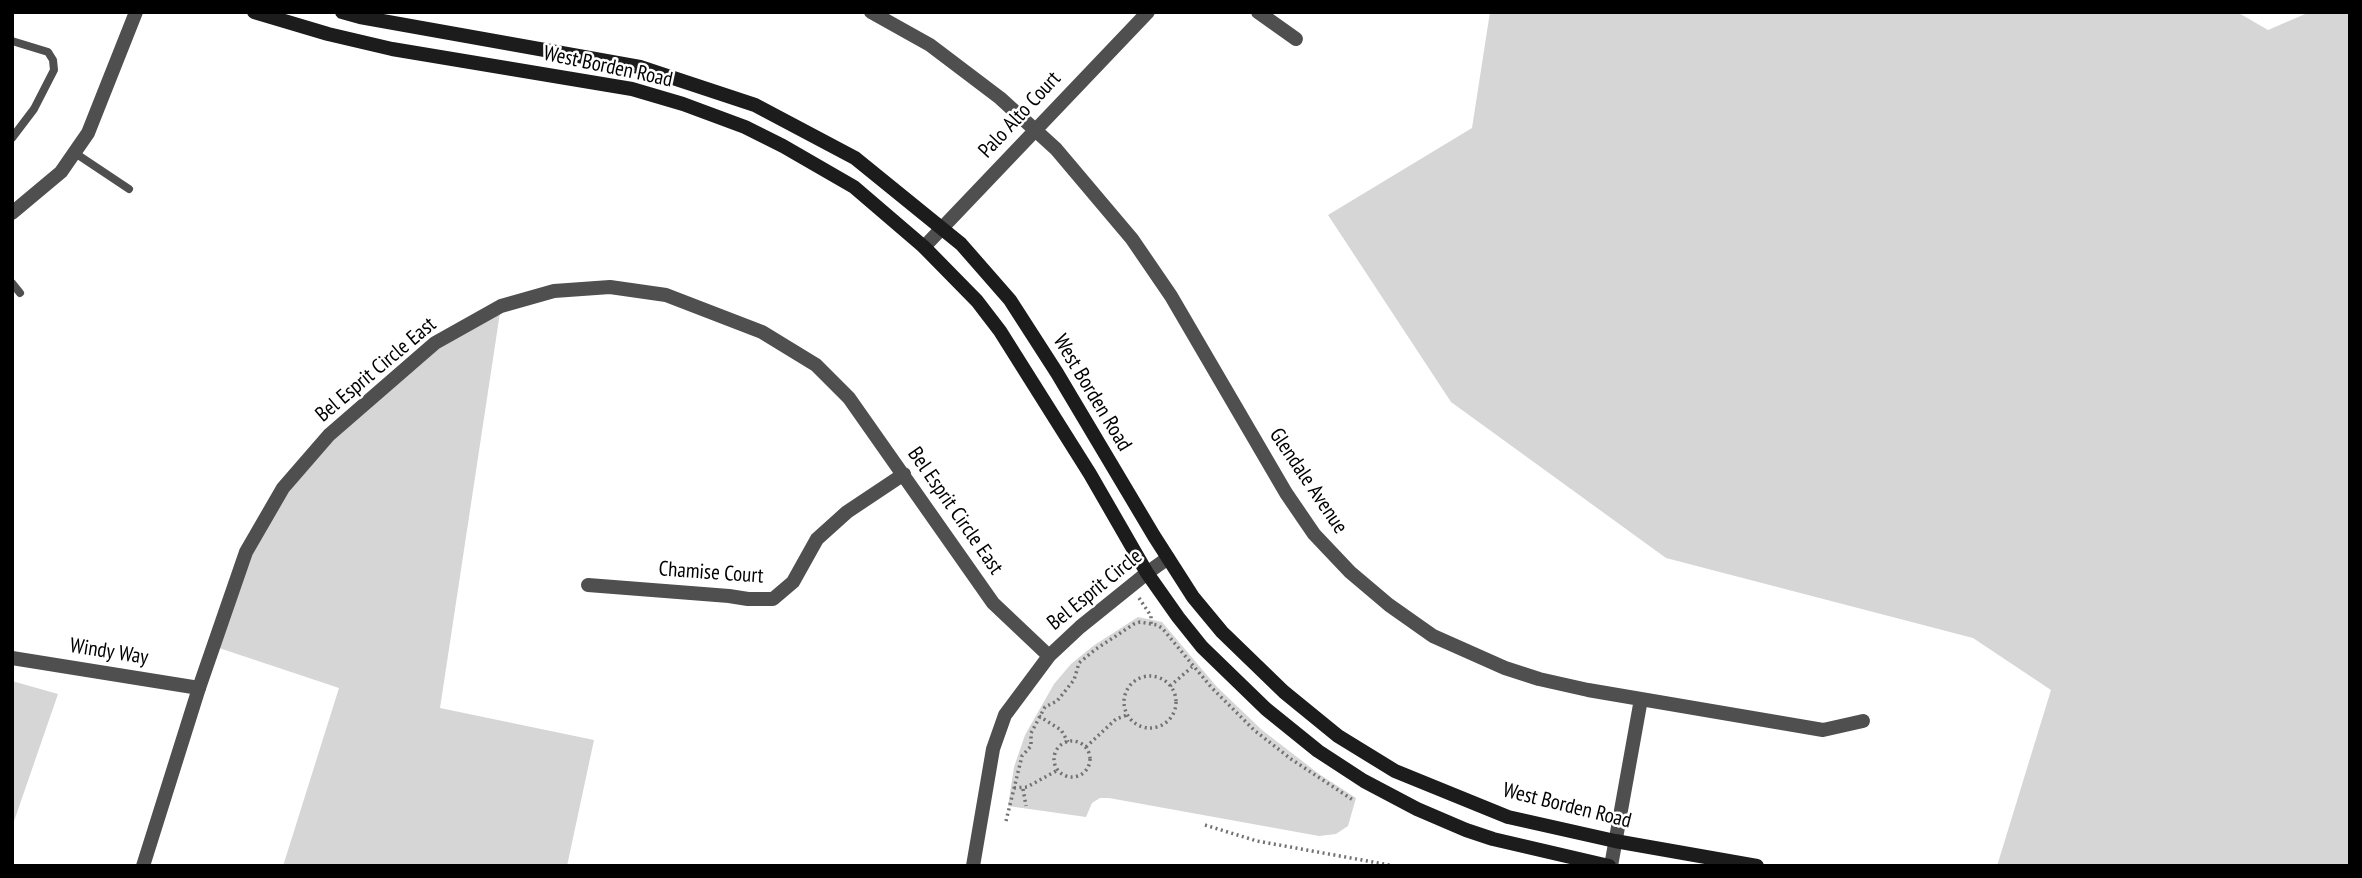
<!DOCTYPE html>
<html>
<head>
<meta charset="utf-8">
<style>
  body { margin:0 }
  #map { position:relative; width:2362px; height:878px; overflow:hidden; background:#fff; font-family:"PT Sans Narrow",sans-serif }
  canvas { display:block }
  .frame { position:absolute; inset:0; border:14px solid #000; pointer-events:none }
</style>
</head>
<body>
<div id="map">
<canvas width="2362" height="878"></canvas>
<div class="frame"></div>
</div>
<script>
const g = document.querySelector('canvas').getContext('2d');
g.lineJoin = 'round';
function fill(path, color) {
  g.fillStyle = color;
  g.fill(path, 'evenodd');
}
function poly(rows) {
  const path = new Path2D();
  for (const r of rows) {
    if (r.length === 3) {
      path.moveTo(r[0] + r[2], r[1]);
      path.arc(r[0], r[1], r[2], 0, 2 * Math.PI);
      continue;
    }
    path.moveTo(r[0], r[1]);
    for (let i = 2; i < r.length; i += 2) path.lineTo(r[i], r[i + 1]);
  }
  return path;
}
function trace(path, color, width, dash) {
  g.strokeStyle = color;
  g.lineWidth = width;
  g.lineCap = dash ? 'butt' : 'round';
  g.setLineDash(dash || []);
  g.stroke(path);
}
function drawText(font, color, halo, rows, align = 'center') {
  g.font = font + ' "PT Sans Narrow",sans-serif';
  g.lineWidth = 5;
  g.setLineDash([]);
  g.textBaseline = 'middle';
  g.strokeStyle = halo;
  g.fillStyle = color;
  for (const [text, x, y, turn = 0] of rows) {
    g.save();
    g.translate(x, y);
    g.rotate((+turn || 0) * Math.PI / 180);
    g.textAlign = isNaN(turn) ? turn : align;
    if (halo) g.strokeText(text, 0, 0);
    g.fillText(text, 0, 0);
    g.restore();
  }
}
fill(poly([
  [1490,12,2237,12,2268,30,2310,12,2350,12,2350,866,1997,866,2051,690,1973,638,1666,558,1451,402,1328,215,1472,128],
  [501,306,440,708,594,740,567,866,283,866,339,688,213,646,246,552,283,488,435,343],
  [1138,617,1162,622,1217,687,1262,730,1319,774,1356,798,1348,826,1336,834,1319,836,1109,798,1100,798,1092,803,1086,817,1008,806,1014,767,1025,735,1054,684,1071,664,1093,646],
  [12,681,58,694,12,827]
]), '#d6d6d6');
trace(poly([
  [1139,598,1151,616,1151,624],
  [1150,702,26],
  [1170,686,1192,667],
  [1039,716,1061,730,1068,742],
  [1072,759,18],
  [1086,747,1116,719,1127,715],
  [1014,788,1027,787,1058,770],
  [1023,789,1026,806],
  [1006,821,1022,756,1031,746,1031,733,1045,707,1057,701,1074,680,1079,663,1096,649,1134,624,1140,622,1157,625,1162,628,1211,687,1254,730,1291,759,1353,800],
  [1205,825,1257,841,1395,866]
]), '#717171', 3.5, [2, 3.5]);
trace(poly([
  [12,41,48,52,53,60,54,70,34,109,12,138],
  [75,153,129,189],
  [12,283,20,293]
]), '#4f4f4f', 8);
trace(poly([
  [871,12,930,45,1000,98,1056,149,1132,239,1171,296,1286,493,1314,534,1350,572,1389,605,1433,636,1505,668,1539,679,1588,690,1823,730,1863,721],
  [1258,12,1296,39],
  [924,247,1148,12],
  [588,585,729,596,748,599,773,599,793,582,817,539,847,512,904,474],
  [143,866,199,688,246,552,283,488,329,435,435,343,501,306,554,291,610,287,666,295,762,332,816,365,849,398,993,603,1049,656],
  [973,866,993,749,1005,715,1049,656,1080,627,1147,573,1168,558],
  [1611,866,1641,699]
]), '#4f4f4f', 14);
trace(poly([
  [12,213,61,172,88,133,136,12],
  [12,658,199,688]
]), '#4f4f4f', 14);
trace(poly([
  [254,12,328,34,392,49,632,89,683,104,745,127,783,146,854,187,924,247,977,301,1000,331,1090,474,1147,573,1178,617,1202,647,1266,709,1318,751,1364,781,1417,809,1466,830,1493,839,1609,866],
  [342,12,360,17,640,67,755,105,855,158,961,244,1010,300,1057,373,1154,536,1193,597,1222,632,1284,692,1338,736,1395,771,1508,817,1615,841,1757,866]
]), '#1c1c1c', 14);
drawText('21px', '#000', '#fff', [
  ["West Borden Road",608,67,12],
  ["Palo Alto Court",1020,115,-47],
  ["Bel Esprit Circle East",376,370,-40],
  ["West Borden Road",1092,393,59],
  ["Glendale Avenue",1308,481,56],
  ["Bel Esprit Circle East",955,511,55],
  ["Chamise Court",711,573,4],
  ["Bel Esprit Circle",1095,590,-39],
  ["Windy Way",109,652,9],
  ["West Borden Road",1567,806,14]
]);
</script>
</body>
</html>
